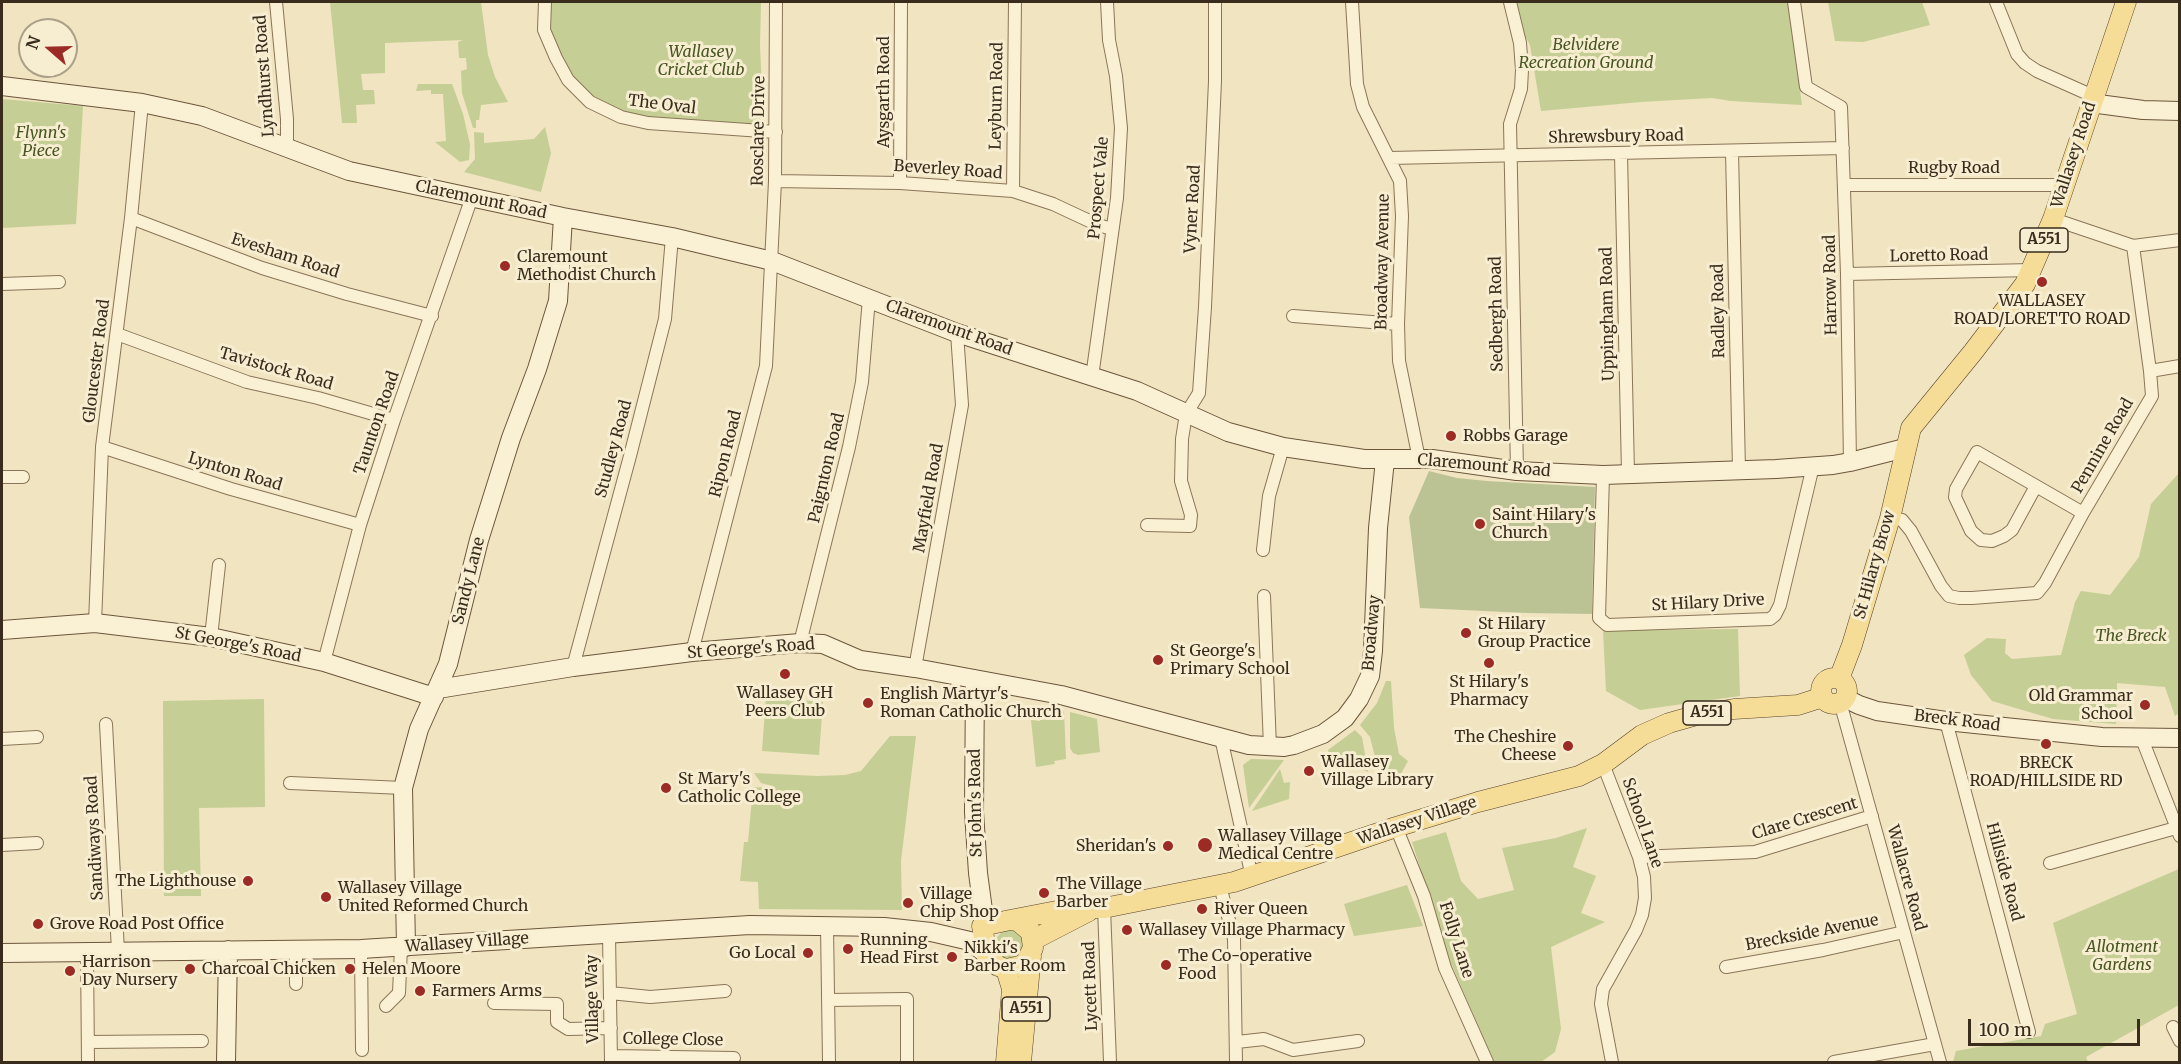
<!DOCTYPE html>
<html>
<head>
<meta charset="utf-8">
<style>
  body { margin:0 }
  #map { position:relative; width:2181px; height:1064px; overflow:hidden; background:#f0e4c1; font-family:Merriweather,serif }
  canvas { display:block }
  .frame { position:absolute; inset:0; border:3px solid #392c1d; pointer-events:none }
  .north { position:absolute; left:18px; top:18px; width:60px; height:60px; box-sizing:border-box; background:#f7eed1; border:2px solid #aba089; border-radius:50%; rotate:290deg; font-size:16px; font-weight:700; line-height:24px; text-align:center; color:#392c1d }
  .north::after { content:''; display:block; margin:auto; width:21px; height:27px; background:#9c2a25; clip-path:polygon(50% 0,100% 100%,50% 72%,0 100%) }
  .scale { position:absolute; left:1968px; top:1019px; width:172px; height:27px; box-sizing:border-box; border:3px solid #392c1d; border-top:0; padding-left:8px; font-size:18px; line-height:21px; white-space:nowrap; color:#392c1d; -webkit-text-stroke:4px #f7eed1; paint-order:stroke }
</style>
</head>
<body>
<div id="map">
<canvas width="2181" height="1064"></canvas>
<div class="frame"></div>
<div class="north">N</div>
<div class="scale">100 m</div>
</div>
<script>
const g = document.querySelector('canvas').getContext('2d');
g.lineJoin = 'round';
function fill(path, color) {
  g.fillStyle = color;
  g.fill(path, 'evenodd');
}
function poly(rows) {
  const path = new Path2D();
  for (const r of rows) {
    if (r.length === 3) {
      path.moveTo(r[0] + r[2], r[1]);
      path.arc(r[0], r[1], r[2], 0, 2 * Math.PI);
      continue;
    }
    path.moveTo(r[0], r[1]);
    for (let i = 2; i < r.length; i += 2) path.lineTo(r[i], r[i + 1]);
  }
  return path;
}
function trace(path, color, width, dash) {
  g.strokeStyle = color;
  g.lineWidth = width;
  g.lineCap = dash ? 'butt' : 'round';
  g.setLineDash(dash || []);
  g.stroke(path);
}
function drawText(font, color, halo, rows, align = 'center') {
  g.font = font + ' Merriweather,serif';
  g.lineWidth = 6;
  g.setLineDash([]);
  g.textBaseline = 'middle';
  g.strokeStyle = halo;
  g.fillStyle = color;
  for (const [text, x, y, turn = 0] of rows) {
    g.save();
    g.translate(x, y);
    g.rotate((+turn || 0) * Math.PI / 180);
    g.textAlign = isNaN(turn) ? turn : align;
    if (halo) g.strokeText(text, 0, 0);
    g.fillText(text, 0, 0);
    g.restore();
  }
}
fill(poly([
  [330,2,481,2,488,55,495,77,508,102,481,105,479,120,476,120,476,128,473,128,462,93,461,71,467,69,466,58,459,58,458,42,463,40,385,43,385,73,361,74,363,90,374,90,375,104,356,105,357,123,342,123],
  [550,2,761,2,760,45,763,118,753,125,651,117,625,114,597,100,576,82,560,58,549,28],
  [1516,2,1788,2,1802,105,1731,101,1712,98,1641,102,1541,111,1530,45,1525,36],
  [1828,2,1922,2,1930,25,1863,42,1835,41],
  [418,84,452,84,463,114,470,144,469,160,460,162,435,142,446,141,443,94,431,94,431,90,416,91],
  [2,99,83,106,76,224,2,228],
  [545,127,551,153,541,192,464,172,475,159,474,132,484,133,484,143,534,139],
  [2179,473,2179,713,2175,716,2165,687,2117,683,2116,724,2053,719,1992,701,1971,675,1964,655,1987,638,2006,639,2005,653,2012,659,2061,655,2075,602,2081,591,2110,595,2139,557,2151,504],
  [1738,629,1740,696,1640,710,1606,691,1603,630],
  [1386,681,1391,681,1394,728,1399,754,1408,761,1397,781,1379,773,1370,737,1360,725,1377,703],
  [766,697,823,702,819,755,762,751],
  [264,699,265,807,199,808,201,896,164,896,163,701],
  [1040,707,1064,711,1066,759,1054,761,1055,764,1036,767,1031,720,1040,721,1042,710,1039,709],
  [1070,712,1097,719,1100,752,1078,755,1073,753,1070,748],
  [1355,730,1362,737,1368,772,1329,754,1328,750],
  [890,736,916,736,901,861,902,910,759,909,758,882,740,881,744,842,748,842,753,787,773,788,773,786,761,783,754,773,817,776,845,775,861,771],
  [1251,759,1284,760,1249,808,1243,765],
  [1280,769,1284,783,1290,782,1289,799,1252,811],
  [1587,828,1573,867,1596,876,1581,913,1605,922,1551,947,1561,1029,1555,1052,1541,1062,1494,1062,1447,954,1412,842,1446,832,1461,881,1478,899,1514,890,1502,848,1556,838],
  [2179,869,2179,1005,2086,1057,2088,1062,1953,1062,1956,1051,2041,1036,2045,1024,2077,1014,2053,923],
  [1407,885,1423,926,1354,936,1344,904],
  [1010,945,15]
]), '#c5ce94');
fill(poly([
  [1429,471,1457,478,1487,481,1595,487,1592,614,1527,613,1420,608,1409,517]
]), '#bbc394');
const street = poly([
  [276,2,287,119,287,148],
  [545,2,544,30,556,58,568,80,590,102,621,117,648,123,776,132],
  [1352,2,1357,84,1363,107,1400,181,1402,216,1398,324,1399,361,1419,459],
  [1510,2,1520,43,1522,70,1521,89,1510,124,1517,471],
  [1794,2,1806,87,1841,107,1847,274,1850,462],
  [1996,2,2017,54,2025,63,2037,71,2093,96],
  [1732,151,1739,470],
  [1621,154,1628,473],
  [1390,158,1843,148],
  [775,181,900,183,1013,191,1053,204,1098,225,1112,229],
  [900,183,901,2],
  [1845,185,2064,185],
  [1013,191,1015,2],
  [131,218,262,268,347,294,432,316],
  [2053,219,2133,246,2180,240],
  [1847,274,2032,270],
  [2,284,59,282],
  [1293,316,1398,324],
  [117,334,247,382,318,398,394,420],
  [2150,371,2180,366],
  [1092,377,1117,198,1121,128,1116,76,1109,40,1107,2],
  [102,447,231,489,360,525],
  [1603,475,1599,618,1607,625,1770,619,1775,615,1780,605,1813,466],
  [2,477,23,477],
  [2036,486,2012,530,2004,536,1992,541,1981,540,1971,531,1955,497,1956,489,1977,452,2083,513],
  [1890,518,1902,520,1911,531,1941,586,1949,596,1959,598,1972,598,2037,593,2045,583,2083,513,2152,396,2150,371,2133,246],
  [1147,525,1190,526,1191,515,1181,481,1182,439,1186,414,1199,393,1205,307,1215,81,1215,2],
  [1263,550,1269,496,1283,447],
  [1264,596,1270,747],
  [95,623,102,447,131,218,142,103],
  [211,637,219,565],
  [800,643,849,447,862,382,869,298],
  [692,652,766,366,775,181,776,2],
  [324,662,360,525,394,420,472,197],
  [573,667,630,456,665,319,672,237],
  [915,668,962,405,957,333],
  [1840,702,1940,1062],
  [1946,721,2029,1032],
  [106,724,118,951],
  [1221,738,1252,877],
  [2,739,37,737],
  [2142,739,2180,836],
  [1603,764,1639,857,1644,877,1645,898,1642,915,1636,930,1603,989,1601,1004,1612,1062],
  [290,783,403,788],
  [1396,827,1424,896,1445,968,1487,1062],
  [2,845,37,843],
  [1639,857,1755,852,1872,816],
  [2050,863,2176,828],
  [1220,886,1234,939,1236,1062],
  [1104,908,1110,1062],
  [827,926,829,1062],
  [609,934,611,1062],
  [361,949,362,1050],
  [87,952,88,1062],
  [1726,967,1823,950,1904,932],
  [296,984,296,950],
  [610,993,650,997,725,991],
  [828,1000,907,999,907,1062],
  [494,1003,557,1004,557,1022,568,1029,611,1028],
  [386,1006,399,993,401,947],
  [2173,1027,2180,1041],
  [88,1042,202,1041],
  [1237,1042,1264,1039,1293,1050,1358,1041],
  [611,1056,734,1058],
  [1834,1062,1935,1044]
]);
const secondary = poly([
  [2,86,142,103,202,116,349,171,563,217,672,237,772,261,957,333,1137,391,1228,432,1283,447,1364,459,1432,459,1517,471,1603,475,1776,469,1833,465,1850,462,1905,448],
  [2091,103,2143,110,2180,111],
  [2,630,95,623,211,637,324,662,434,697],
  [975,679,974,812,978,873,985,925],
  [438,689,573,667,692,652,800,643,823,644,860,660,915,668,1061,695,1249,745,1284,747,1294,745,1323,734,1345,718,1359,699,1370,676,1373,651,1378,528,1385,460],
  [1845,698,1859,705,1877,711,1946,721,2102,737,2180,738],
  [406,947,403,788,419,729,448,664,479,540,511,438,537,369,558,301,563,217],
  [2,953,361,949,750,925,884,927,931,932,970,941,987,955],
  [226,1062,228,950]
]);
const primary = poly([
  [1834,691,13],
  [1839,679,1852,645,1890,518,1911,428,1973,352,2025,284,2053,219,2126,2],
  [1010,920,1072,908,1104,908,1234,882,1396,827,1478,802,1579,776,1603,764,1642,735,1669,723,1697,715,1734,709,1798,705,1823,697],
  [1010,920,1018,921,1031,932,1033,948,1026,962,1020,966,1006,969,998,966,987,955,982,926,1010,920],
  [1033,940,1089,911],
  [1006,969,1012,989,1006,1062],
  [1021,1062,1031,956]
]);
trace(street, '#8a7558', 14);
trace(secondary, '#6c563b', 20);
trace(primary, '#58432c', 21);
trace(street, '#faf1d4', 12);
trace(secondary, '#faf1d4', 18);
trace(primary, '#f5dc97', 20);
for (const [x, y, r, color] of [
  [505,266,6,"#9c2a25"],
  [2042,282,6,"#9c2a25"],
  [1451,436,6,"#9c2a25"],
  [1480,524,6,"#9c2a25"],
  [1466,633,6,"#9c2a25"],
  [1158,660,6,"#9c2a25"],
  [1489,663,6,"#9c2a25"],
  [785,674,6,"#9c2a25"],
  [868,703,6,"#9c2a25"],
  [2145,705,6,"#9c2a25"],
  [2046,744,6,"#9c2a25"],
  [1568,746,6,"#9c2a25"],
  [1309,771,6,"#9c2a25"],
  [666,788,6,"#9c2a25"],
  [1205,845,8,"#9c2a25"],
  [1168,846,6,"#9c2a25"],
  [248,881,6,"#9c2a25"],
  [1044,893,6,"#9c2a25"],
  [326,897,6,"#9c2a25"],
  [908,903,6,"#9c2a25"],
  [1202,909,6,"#9c2a25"],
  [38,924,6,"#9c2a25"],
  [1127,930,6,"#9c2a25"],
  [848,949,6,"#9c2a25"],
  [808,953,6,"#9c2a25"],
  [952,957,6,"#9c2a25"],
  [1166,965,6,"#9c2a25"],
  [190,969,6,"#9c2a25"],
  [350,969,6,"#9c2a25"],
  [70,971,6,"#9c2a25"],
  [420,991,6,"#9c2a25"]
]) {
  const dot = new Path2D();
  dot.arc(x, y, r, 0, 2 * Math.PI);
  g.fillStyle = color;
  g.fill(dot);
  trace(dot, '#f7eed1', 2);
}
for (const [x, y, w] of [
  [2044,240,48],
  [1707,713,48],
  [1026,1009,48]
]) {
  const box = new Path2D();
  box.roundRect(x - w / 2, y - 12, w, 24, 4.5);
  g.fillStyle = '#f7eed1';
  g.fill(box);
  trace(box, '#392c1d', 1.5);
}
drawText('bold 15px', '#392c1d', null, [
  ["A551",2044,240],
  ["A551",1707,713],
  ["A551",1026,1009]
]);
drawText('italic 16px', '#475622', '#f7eed1', [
  ["Belvidere",1586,45],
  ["Recreation Ground",1586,63],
  ["Wallasey",701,52],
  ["Cricket Club",701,70],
  ["Flynn's",41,133],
  ["Piece",41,151],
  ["The Breck",2131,636],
  ["Allotment",2122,947],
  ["Gardens",2122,965]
]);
drawText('16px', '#392c1d', '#f7eed1', [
  ["Lyndhurst Road",265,76,-94],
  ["Aysgarth Road",884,92,-90],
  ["Leyburn Road",997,96,-89],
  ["The Oval",662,105,7],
  ["Rosclare Drive",759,131,-89],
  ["Shrewsbury Road",1616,137,-1],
  ["Wallasey Road",2074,155,-72],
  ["Rugby Road",1954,168],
  ["Beverley Road",948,170,4],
  ["Prospect Vale",1099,188,-85],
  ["Claremount Road",481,200,12],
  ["Vyner Road",1193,209,-87],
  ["Evesham Road",285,256,18],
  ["Loretto Road",1939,256,-1],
  ["Broadway Avenue",1383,262,-89],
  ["Harrow Road",1831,285,-91],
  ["Radley Road",1719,311,-91],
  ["Sedbergh Road",1497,314,-91],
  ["Uppingham Road",1608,314,-91],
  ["Claremount Road",949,328,20],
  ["Gloucester Road",97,361,-83],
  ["Tavistock Road",276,369,16],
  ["Taunton Road",377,423,-71],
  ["Pennine Road",2103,446,-60],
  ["Studley Road",614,449,-75],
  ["Ripon Road",726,454,-76],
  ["Claremount Road",1484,466,5],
  ["Paignton Road",827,468,-77],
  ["Lynton Road",235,472,17],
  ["Mayfield Road",929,498,-80],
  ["St Hilary Brow",1875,565,-74],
  ["Sandy Lane",469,581,-76],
  ["St Hilary Drive",1708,603,-3],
  ["Broadway",1372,633,-85],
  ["St George's Road",238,645,11],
  ["St George's Road",751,649,-4],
  ["Breck Road",1957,721,7],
  ["St John's Road",976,803,-91],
  ["Clare Crescent",1805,819,-17],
  ["Wallasey Village",1417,821,-18],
  ["School Lane",1642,823,71],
  ["Sandiways Road",95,838,-93],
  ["Hillside Road",2004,872,75],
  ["Wallacre Road",1906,878,75],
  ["Breckside Avenue",1812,933,-11],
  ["Folly Lane",1456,940,72],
  ["Wallasey Village",467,943,-4],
  ["Lycett Road",1091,986,-92],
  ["Village Way",593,999,-91],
  ["College Close",673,1040,1]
]);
drawText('16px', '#392c1d', '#f7eed1', [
  ["Claremount",517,257],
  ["Methodist Church",517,275],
  ["WALLASEY",2042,301,"center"],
  ["ROAD/LORETTO ROAD",2042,319,"center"],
  ["Robbs Garage",1463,436],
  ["Saint Hilary's",1492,515],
  ["Church",1492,533],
  ["St Hilary",1478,624],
  ["Group Practice",1478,642],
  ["St George's",1170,651],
  ["Primary School",1170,669],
  ["St Hilary's",1489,682,"center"],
  ["Pharmacy",1489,700,"center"],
  ["Wallasey GH",785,693,"center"],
  ["Peers Club",785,711,"center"],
  ["English Martyr's",880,694],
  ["Roman Catholic Church",880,712],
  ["Old Grammar",2133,696,"right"],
  ["School",2133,714,"right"],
  ["The Cheshire",1556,737,"right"],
  ["Cheese",1556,755,"right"],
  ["Wallasey",1321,762],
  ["Village Library",1321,780],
  ["BRECK",2046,763,"center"],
  ["ROAD/HILLSIDE RD",2046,781,"center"],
  ["St Mary's",678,779],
  ["Catholic College",678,797],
  ["Wallasey Village",1218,836],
  ["Medical Centre",1218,854],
  ["Sheridan's",1156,846,"right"],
  ["The Lighthouse",236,881,"right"],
  ["The Village",1056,884],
  ["Barber",1056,902],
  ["Wallasey Village",338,888],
  ["United Reformed Church",338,906],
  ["Village",920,894],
  ["Chip Shop",920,912],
  ["River Queen",1214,909],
  ["Grove Road Post Office",50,924],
  ["Wallasey Village Pharmacy",1139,930],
  ["Running",860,940],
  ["Head First",860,958],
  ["Nikki's",964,948],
  ["Barber Room",964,966],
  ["Go Local",796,953,"right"],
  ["The Co-operative",1178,956],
  ["Food",1178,974],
  ["Harrison",82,962],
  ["Day Nursery",82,980],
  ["Charcoal Chicken",202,969],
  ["Helen Moore",362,969],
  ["Farmers Arms",432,991]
], 'left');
</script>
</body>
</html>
